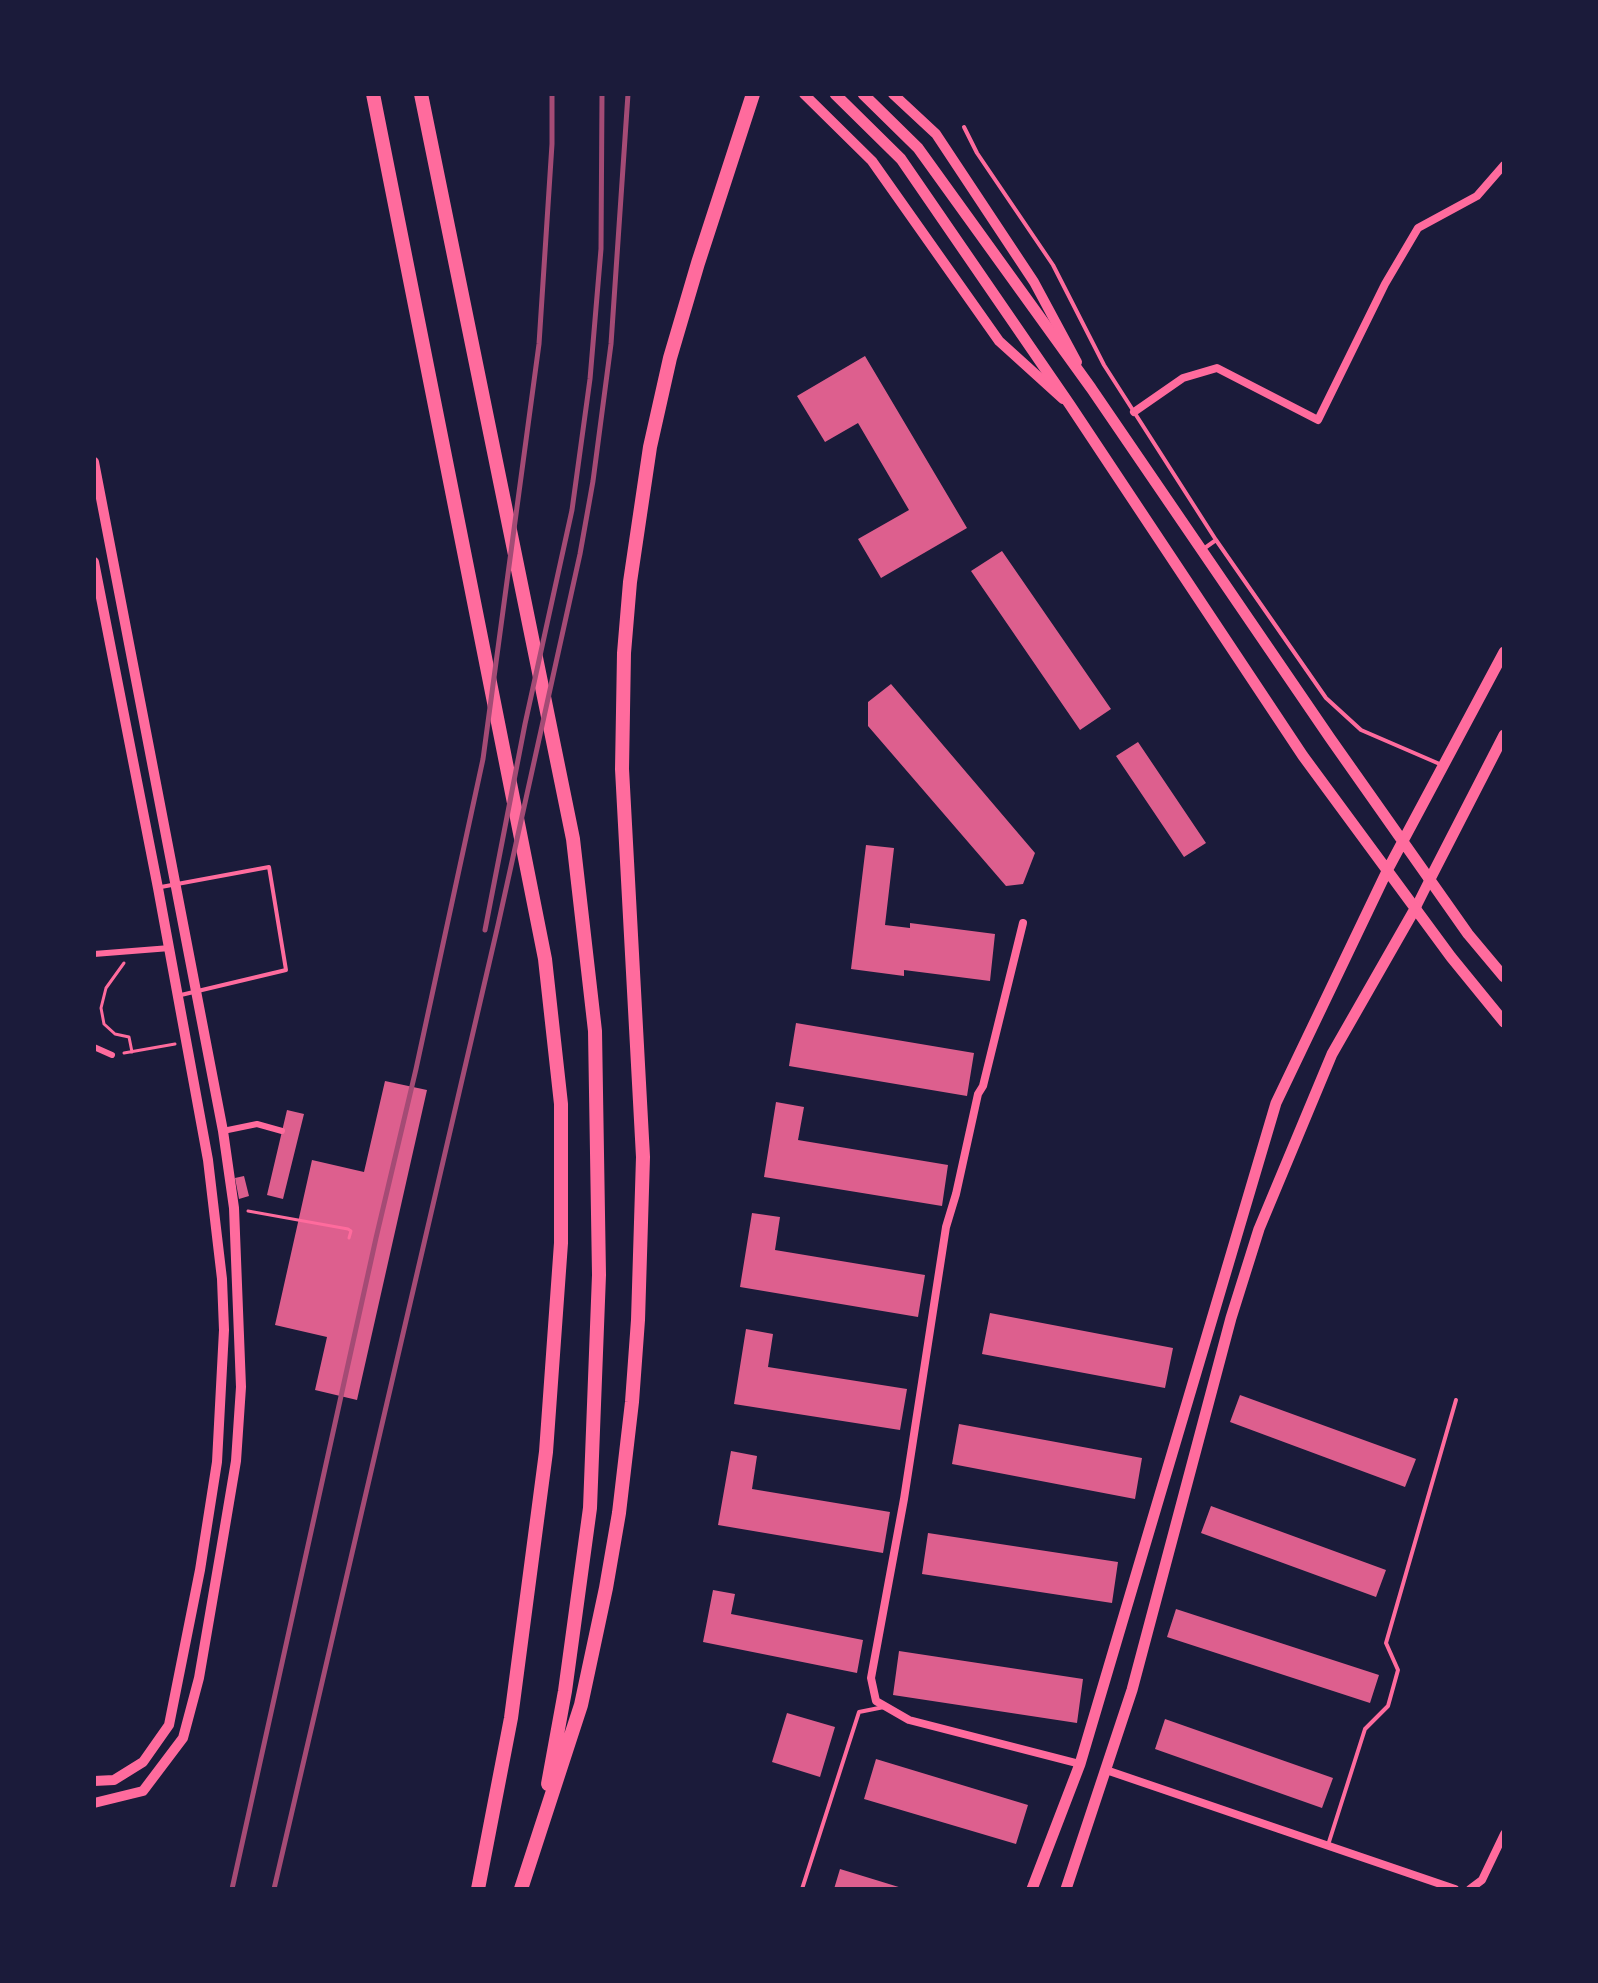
<!DOCTYPE html>
<html>
<head>
<meta charset="utf-8">
<style>
  body { margin:0 }
  #map { position:relative; width:1598px; height:1983px; overflow:hidden; background:#1b1b3a; font-family:Signika,sans-serif }
  canvas { display:block }
  .frame { position:absolute; inset:0; border:96px solid #1b1b3a; pointer-events:none }
</style>
</head>
<body>
<div id="map">
<canvas width="1598" height="1983"></canvas>
<div class="frame"></div>
</div>
<script>
const g = document.querySelector('canvas').getContext('2d');
g.lineJoin = 'round';
function fill(path, color) {
  g.fillStyle = color;
  g.fill(path, 'evenodd');
}
function poly(rows) {
  const path = new Path2D();
  for (const r of rows) {
    path.moveTo(r[0], r[1]);
    for (let i = 2; i < r.length; i += 2) path.lineTo(r[i], r[i + 1]);
  }
  return path;
}
function trace(path, color, width, dash) {
  g.strokeStyle = color;
  g.lineWidth = width;
  g.lineCap = dash ? 'butt' : 'round';
  g.setLineDash(dash || []);
  g.stroke(path);
}
fill(poly([
  [865,356,967,528,881,578,858,539,909,510,858,423,825,442,797,396],
  [1002,551,1111,709,1080,730,971,571],
  [891,684,1035,853,1023,884,1006,886,868,726,868,702],
  [1138,742,1206,843,1184,857,1116,756],
  [866,845,894,848,885,925,910,928,910,923,995,934,990,981,904,970,904,976,851,969],
  [796,1023,974,1053,967,1096,789,1066],
  [385,1081,427,1090,357,1400,315,1390,327,1337,275,1325,312,1160,364,1172],
  [776,1102,804,1107,798,1140,948,1165,942,1206,764,1177],
  [287,1110,304,1114,283,1199,267,1195],
  [244,1176,249,1196,239,1199,235,1178],
  [752,1213,780,1217,775,1250,925,1275,918,1317,740,1287],
  [990,1313,1173,1348,1165,1388,982,1354],
  [746,1329,773,1334,768,1367,907,1389,900,1430,734,1404],
  [1240,1395,1416,1459,1405,1487,1230,1422],
  [959,1424,1142,1458,1135,1499,952,1464],
  [731,1451,757,1456,752,1489,890,1512,883,1553,718,1525],
  [1211,1506,1386,1570,1376,1597,1201,1533],
  [928,1533,1118,1562,1112,1603,922,1574],
  [713,1590,735,1594,731,1614,863,1640,857,1673,703,1642],
  [1176,1609,1379,1675,1370,1703,1167,1637],
  [899,1651,1083,1679,1077,1723,893,1695],
  [787,1713,835,1727,820,1777,772,1762],
  [1165,1719,1333,1778,1322,1808,1155,1749],
  [876,1759,1028,1805,1016,1844,864,1799],
  [840,1869,902,1888,902,1889,834,1889]
]), '#dd5f8e');
trace(poly([
  [124,963,106,988,101,1008,104,1024,115,1034,129,1037,132,1052],
  [124,1053,175,1044],
  [248,1211,348,1229,351,1231,349,1238]
]), '#ff6b9d', 3);
trace(poly([
  [964,127,977,153,1053,265,1104,365,1216,540,1326,698,1361,730,1442,765],
  [1202,550,1216,540],
  [161,887,269,867,286,970,181,995],
  [1328,1845,1365,1729,1388,1706,1398,1670,1386,1643,1456,1400],
  [802,1889,859,1712,884,1707]
]), '#ff6b9d', 4);
trace(poly([
  [94,954,170,948],
  [94,1047,112,1055],
  [223,1131,257,1124,282,1131]
]), '#ff6b9d', 6);
trace(poly([
  [1134,412,1183,378,1217,368,1318,420,1385,284,1418,228,1477,196,1504,165],
  [1023,923,983,1086,978,1094,956,1194,946,1227,904,1499,871,1678,876,1701,909,1720,1080,1764],
  [1106,1770,1455,1889],
  [1470,1889,1482,1880,1504,1834]
]), '#ff6b9d', 8);
trace(poly([
  [804,94,872,161,999,341,1063,399],
  [893,94,936,134,1034,282,1077,362],
  [94,462,223,1131,234,1208,241,1387,236,1461,221,1550,199,1678,183,1738,143,1791,94,1803],
  [94,562,158,888,208,1160,222,1279,224,1330,217,1462,200,1570,169,1725,143,1762,114,1780,94,1781],
  [1416,907,1430,879]
]), '#ff6b9d', 10);
trace(poly([
  [835,94,901,159,1070,405,1303,756,1451,957,1504,1022],
  [863,94,918,148,1091,388,1330,738,1468,934,1504,977],
  [1430,879,1504,735],
  [1032,1889,1080,1764,1276,1103,1388,869,1504,652],
  [1066,1889,1132,1690,1231,1318,1259,1229,1332,1054,1416,907]
]), '#ff6b9d', 11);
trace(poly([
  [373,94,545,959,561,1104,561,1243,546,1452,511,1718,478,1889],
  [421,94,573,839,595,1031,599,1275,590,1508,565,1691,548,1784],
  [521,1889,581,1705,606,1588,619,1513,632,1402,638,1320,643,1157,622,769,624,653,630,582,650,447,670,358,698,263,753,94]
]), '#ff6b9d', 14);
trace(poly([
  [485,930,525,724,572,510,590,379,601,249,602,94],
  [232,1889,376,1238,416,1069,483,759,539,344,552,144,552,94],
  [274,1889,498,925,580,554,593,481,611,344,628,94]
]), '#a44b75', 5);
</script>
</body>
</html>
